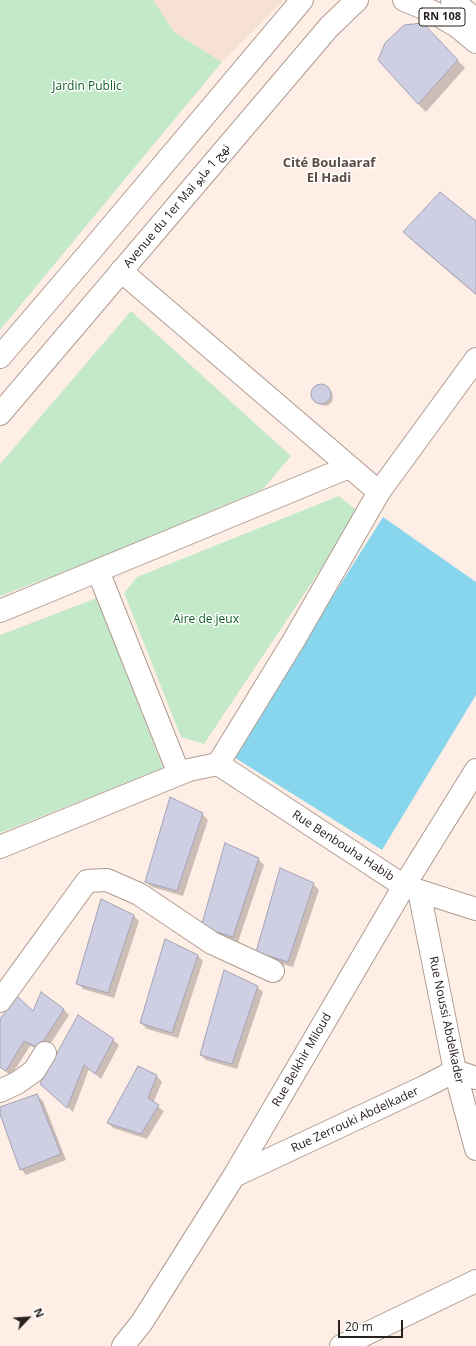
<!DOCTYPE html>
<html>
<head>
<meta charset="utf-8">
<style>
  body { margin:0 }
  #map { position:relative; width:476px; height:1346px; overflow:hidden; background:#ffeee5; font-family:"Open Sans",sans-serif }
  canvas { display:block }
  .north { position:absolute; left:8px; top:1298px; width:40px; height:40px; -webkit-text-stroke:3px #fff; paint-order:stroke; rotate:65deg; font-size:11px; font-weight:700; line-height:16px; text-align:center; color:#29211d }
  .north::after { content:''; display:block; margin:auto; width:14px; height:18px; background:#29211d; clip-path:polygon(50% 0,100% 100%,50% 72%,0 100%) }
  .scale { position:absolute; left:338px; top:1320px; width:65px; height:18px; box-sizing:border-box; border:2px solid #29211d; border-top:0; padding-left:5px; font-size:12px; line-height:14px; white-space:nowrap; color:#29211d; -webkit-text-stroke:3px #fff; paint-order:stroke }
</style>
</head>
<body>
<div id="map">
<canvas width="476" height="1346"></canvas>
<div class="north">N</div>
<div class="scale">20 m</div>
</div>
<script>
const g = document.querySelector('canvas').getContext('2d');
g.lineJoin = 'round';
function fill(path, color) {
  g.fillStyle = color;
  g.fill(path, 'evenodd');
}
function poly(rows) {
  const path = new Path2D();
  for (const r of rows) {
    if (r.length === 3) {
      path.moveTo(r[0] + r[2], r[1]);
      path.arc(r[0], r[1], r[2], 0, 2 * Math.PI);
      continue;
    }
    path.moveTo(r[0], r[1]);
    for (let i = 2; i < r.length; i += 2) path.lineTo(r[i], r[i + 1]);
  }
  return path;
}
function trace(path, color, width, dash) {
  g.strokeStyle = color;
  g.lineWidth = width;
  g.lineCap = dash ? 'butt' : 'round';
  g.setLineDash(dash || []);
  g.stroke(path);
}
function drawText(font, color, halo, rows, align = 'center') {
  g.font = font + ' "Open Sans","Noto Sans Arabic",sans-serif';
  g.lineWidth = 3;
  g.setLineDash([]);
  g.textBaseline = 'middle';
  g.strokeStyle = halo;
  g.fillStyle = color;
  for (const [text, x, y, turn = 0] of rows) {
    g.save();
    g.translate(x, y);
    g.rotate((+turn || 0) * Math.PI / 180);
    g.textAlign = isNaN(turn) ? turn : align;
    if (halo) g.strokeText(text, 0, 0);
    g.fillText(text, 0, 0);
    g.restore();
  }
}
fill(poly([
  [153,0,284,0,222,62,174,32]
]), '#f7e1d4');
fill(poly([
  [0,0,153,0,174,32,222,62,0,330],
  [131,311,291,456,263,489,95,560,0,596,0,464],
  [339,496,359,512,204,744,181,737,124,593,137,577],
  [97,598,163,768,0,833,0,635]
]), '#c4e9c9');
fill(poly([
  [383,517,476,582,476,695,382,850,232,756]
]), '#88d6ee');
fill(poly([
  [422,24,465,68,426,112,418,104],
  [476,222,476,295,416,244,404,232],
  [318,385,324,385,332,392,333,399,332,402,327,406,319,404,312,396,312,391],
  [202,814,208,820,183,896,152,887,146,882],
  [258,859,264,865,238,942,207,933],
  [313,884,319,890,293,967,262,958,257,952],
  [102,900,134,916,139,921,114,998,83,989,78,983],
  [198,956,203,961,178,1038,147,1029,141,1023],
  [257,987,263,992,237,1069,206,1060,201,1055],
  [41,994,64,1010,69,1015,45,1052,30,1046,11,1076,0,1067,0,1021,33,1013],
  [113,1040,119,1045,101,1079,89,1069,73,1112,47,1089],
  [138,1067,157,1076,162,1082,153,1103,164,1111,147,1139,113,1128,108,1122],
  [37,1095,43,1101,66,1160,26,1175,21,1169,0,1111,0,1108]
]), '#0003');
const building = poly([
  [423,23,458,60,418,104,378,60,385,43,404,25,423,23],
  [440,192,476,221,476,294,403,232,440,192],
  [321,394,10],
  [170,797,203,813,177,891,145,882,170,797],
  [225,843,259,858,233,937,201,927,225,843],
  [280,868,314,883,288,962,256,952,280,868],
  [101,899,134,915,108,993,76,984,101,899],
  [165,939,198,955,172,1033,140,1023,165,939],
  [224,970,258,986,232,1064,200,1055,224,970],
  [41,992,64,1009,39,1048,24,1041,6,1071,0,1067,0,1019,17,996,33,1011,41,992],
  [78,1015,114,1039,95,1074,84,1065,67,1108,40,1084,78,1015],
  [138,1066,157,1075,148,1098,159,1105,141,1134,107,1123,138,1066],
  [37,1094,61,1154,20,1170,0,1114,0,1107,37,1094]
]);
fill(building, '#cecfe3');
trace(building, '#a2a2b5', 1);
const minor = poly([
  [121,271,379,492],
  [98,571,179,774],
  [0,611,349,467],
  [218,764,404,886,476,909],
  [0,847,189,770,218,764,294,640,379,492,476,359],
  [419,891,455,1071,476,1149],
  [0,1001,87,881,107,880,139,894,212,943,273,971],
  [0,1091,17,1083,34,1071,45,1053],
  [234,1176,426,1086,455,1071,476,1078],
  [123,1346,142,1322,234,1176,404,886,476,770],
  [341,1346,476,1281]
]);
const major = poly([
  [404,0,433,12,458,27,476,42],
  [452,0,476,20],
  [0,357,94,247,302,0],
  [0,414,329,27,357,0]
]);
trace(minor, '#af9c91', 24);
trace(major, '#af9c91', 24);
trace(minor, '#fff', 22);
trace(major, '#fff', 22);
for (const [x, y, w] of [
  [442,17,46]
]) {
  const box = new Path2D();
  box.roundRect(x - w / 2, y - 9, w, 18, 3);
  g.fillStyle = '#fff';
  g.fill(box);
  trace(box, '#29211d', 1);
}
drawText('bold 11px', '#29211d', null, [
  ["RN 108",442,17]
]);
drawText('12px', '#0f5f28', '#fff', [
  ["Jardin Public",87,87],
  ["Aire de jeux",206,620]
]);
drawText('12px', '#29211d', '#fff', [
  ["Avenue du 1er Mai نهج 1 مايو",177,206,-50],
  ["Rue Benbouha Habib",343,846,33],
  ["Rue Noussi Abdelkader",446,1020,78],
  ["Rue Belkhir Miloud",302,1060,-60],
  ["Rue Zerrouki Abdelkader",355,1120,-25]
]);
drawText('bold 13px', '#5c4b41', '#fff', [
  ["Cité Boulaaraf",329,163],
  ["El Hadi",329,178]
]);
</script>
</body>
</html>
